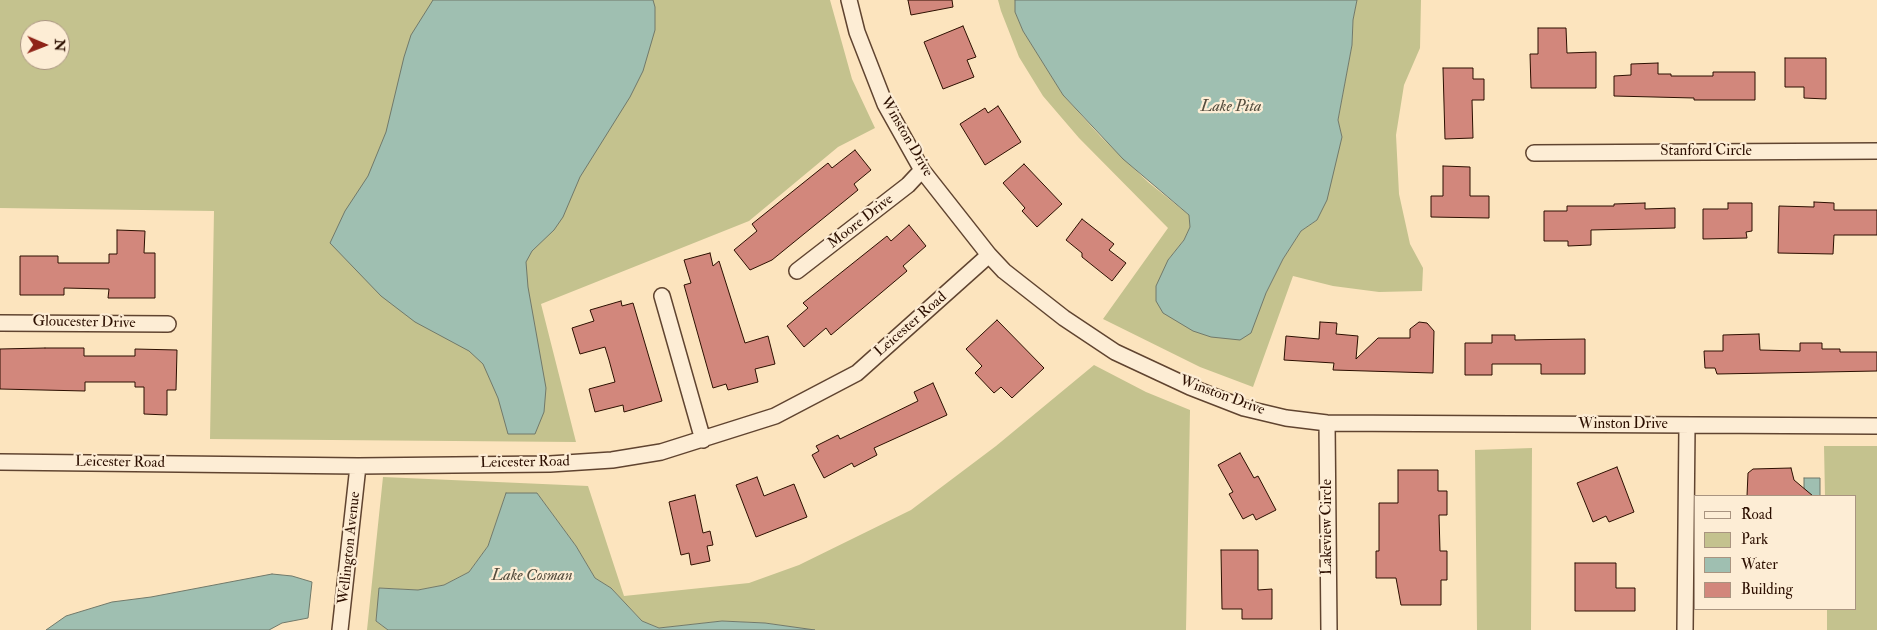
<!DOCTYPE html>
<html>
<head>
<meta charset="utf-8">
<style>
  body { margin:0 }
  #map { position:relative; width:1877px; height:630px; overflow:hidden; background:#fce4be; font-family:"IM FELL Double Pica",serif }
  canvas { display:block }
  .legend { position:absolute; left:1694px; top:495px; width:162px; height:115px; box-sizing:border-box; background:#fdedd5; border:1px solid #a99480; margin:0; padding:6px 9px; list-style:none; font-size:15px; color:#2c0f00 }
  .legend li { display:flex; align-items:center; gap:10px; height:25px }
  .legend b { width:25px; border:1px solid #a99480 }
  .north { position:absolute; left:20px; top:20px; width:50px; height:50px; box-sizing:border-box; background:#fdedd5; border:1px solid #a99480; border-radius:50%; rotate:91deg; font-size:14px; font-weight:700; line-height:20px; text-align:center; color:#2c0f00 }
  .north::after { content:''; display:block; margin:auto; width:18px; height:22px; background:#8f2418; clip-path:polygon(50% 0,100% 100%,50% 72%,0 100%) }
</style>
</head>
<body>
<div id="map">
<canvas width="1877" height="630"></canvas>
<ul class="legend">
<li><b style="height:6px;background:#fdedd5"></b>Road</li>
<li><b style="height:14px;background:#c4c28e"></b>Park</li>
<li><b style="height:14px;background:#9fbfb1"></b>Water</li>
<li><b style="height:14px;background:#d2877c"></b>Building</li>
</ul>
<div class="north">N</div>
</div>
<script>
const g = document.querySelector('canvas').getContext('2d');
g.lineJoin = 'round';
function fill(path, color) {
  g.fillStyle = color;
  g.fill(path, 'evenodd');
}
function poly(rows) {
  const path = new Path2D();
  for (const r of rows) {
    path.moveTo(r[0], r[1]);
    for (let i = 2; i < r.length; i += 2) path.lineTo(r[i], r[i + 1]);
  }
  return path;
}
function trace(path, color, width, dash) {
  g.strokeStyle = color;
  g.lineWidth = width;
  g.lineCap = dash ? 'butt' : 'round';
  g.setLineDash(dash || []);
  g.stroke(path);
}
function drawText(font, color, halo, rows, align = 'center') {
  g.font = font + ' "IM FELL Double Pica",serif';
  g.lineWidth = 4.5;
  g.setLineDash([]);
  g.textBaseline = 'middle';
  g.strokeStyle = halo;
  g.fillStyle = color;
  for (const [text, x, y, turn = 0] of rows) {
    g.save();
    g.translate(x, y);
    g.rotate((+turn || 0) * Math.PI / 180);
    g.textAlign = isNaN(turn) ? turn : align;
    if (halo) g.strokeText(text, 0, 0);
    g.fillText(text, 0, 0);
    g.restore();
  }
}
fill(poly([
  [0,0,830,0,852,79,875,128,838,147,749,221,541,304,576,442,210,439,214,211,0,208],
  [30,30,60,30,60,60,30,60],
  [998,0,1015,0,1015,12,1023,31,1063,95,1101,137,1148,182,1189,215,1190,227,1184,240,1168,260,1266,293,1283,259,1301,231,1317,220,1342,137,1338,120,1352,45,1353,20,1357,0,1421,0,1420,48,1404,85,1396,135,1399,194,1410,244,1423,268,1422,291,1379,292,1333,286,1293,276,1253,387,1200,367,1103,319,1168,228,1079,138,1043,96,1019,57,1001,11],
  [1094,365,1146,392,1190,410,1186,630,815,630,765,623,722,621,659,628,642,621,611,588,595,578,576,546,537,493,506,493,488,546,469,572,444,585,418,590,380,588,376,621,388,630,367,630,383,477,588,486,624,596,749,583,799,565,911,510,996,446],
  [1824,446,1877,446,1877,630,1827,630,1827,609,1856,609,1856,496,1825,496],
  [1532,448,1531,630,1477,630,1475,450]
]), '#c4c28e');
const water = poly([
  [433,0,653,0,655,7,655,30,643,71,630,97,580,177,563,217,554,230,532,251,526,262,528,287,546,388,544,412,535,434,508,434,498,398,483,364,469,351,415,322,381,296,330,243,345,211,368,176,386,132,404,57,411,35,433,0],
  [1015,0,1357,0,1353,20,1352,45,1338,120,1342,137,1327,200,1317,220,1301,231,1283,259,1266,293,1251,333,1240,340,1211,337,1193,331,1163,313,1156,301,1156,286,1168,260,1184,240,1190,227,1189,215,1123,159,1063,95,1023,31,1015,12,1015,0],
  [1804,478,1820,478,1820,496,1804,496,1804,478],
  [506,493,537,493,576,546,595,578,611,588,642,621,659,628,722,621,765,623,815,630,388,630,376,621,379,588,418,590,444,585,469,572,488,546,506,493],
  [272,574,292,576,312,582,308,618,282,623,269,630,46,630,66,616,112,602,151,597,272,574]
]);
fill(water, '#9fbfb1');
trace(water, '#71796a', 1);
const building = poly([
  [908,0,952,0,953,7,911,15,908,0],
  [963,26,976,57,967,60,974,77,943,89,924,42,963,26],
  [1538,28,1566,28,1567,53,1596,52,1596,88,1531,88,1530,54,1538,54,1538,28],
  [1785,58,1826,58,1826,99,1804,98,1804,87,1785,87,1785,58],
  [1658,63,1658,74,1671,74,1671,76,1713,76,1713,72,1755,72,1755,100,1694,100,1694,98,1614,96,1614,76,1631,75,1631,64,1658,63],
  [1443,68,1473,68,1473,79,1484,79,1484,100,1472,100,1473,138,1445,139,1443,68],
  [998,106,1021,142,985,165,960,124,985,108,988,113,998,106],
  [855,150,871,170,854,184,858,190,772,260,750,270,734,250,757,231,752,224,828,163,832,168,855,150],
  [1024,164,1062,204,1037,227,1022,211,1025,208,1003,183,1024,164],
  [1443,166,1470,167,1470,196,1489,196,1489,218,1431,217,1431,196,1443,196,1443,166],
  [1814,202,1834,203,1834,210,1877,210,1877,235,1834,235,1833,254,1778,253,1779,206,1814,207,1814,202],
  [1645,203,1645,209,1675,208,1675,228,1591,230,1591,245,1568,246,1568,241,1544,241,1544,211,1567,211,1567,206,1614,206,1614,204,1645,203],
  [1728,203,1752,203,1752,231,1746,232,1747,238,1703,239,1703,209,1728,209,1728,203],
  [1082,219,1114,244,1109,250,1126,263,1112,281,1082,257,1082,253,1066,240,1082,219],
  [909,225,926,246,903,266,907,271,831,335,826,328,804,347,787,326,808,308,803,303,887,236,891,241,909,225],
  [117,230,145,231,144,253,155,253,155,298,108,298,109,289,64,288,64,295,20,295,20,256,58,256,58,263,109,263,109,254,117,254,117,230],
  [710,253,713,266,719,261,745,343,768,336,775,364,755,369,758,382,728,390,726,384,713,388,684,285,691,283,684,260,710,253],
  [621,301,622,306,633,303,662,401,624,412,623,405,595,412,589,389,615,382,609,360,605,347,580,354,572,328,594,321,590,310,621,301],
  [997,320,1044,368,1012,398,1001,387,994,393,975,373,982,366,966,349,997,320],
  [1320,322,1337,323,1336,334,1358,336,1356,359,1378,338,1410,338,1410,329,1419,322,1427,323,1434,331,1433,373,1333,370,1334,363,1284,360,1286,336,1319,339,1320,322],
  [1759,334,1760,350,1800,351,1800,343,1822,343,1822,349,1840,349,1840,352,1877,352,1877,371,1717,374,1715,368,1705,368,1704,351,1723,351,1723,335,1759,334],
  [1492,335,1515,335,1515,340,1585,339,1585,374,1541,374,1541,364,1492,364,1492,375,1465,375,1465,343,1492,343,1492,335],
  [45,348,84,348,84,356,135,356,135,349,177,350,176,390,167,390,167,415,144,414,144,387,135,387,135,382,85,382,85,391,0,389,0,349,45,348],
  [933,383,947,415,874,448,877,455,854,467,852,463,824,478,812,455,819,451,816,446,838,435,840,439,918,401,914,392,933,383],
  [1240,453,1254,478,1258,476,1276,510,1256,520,1253,514,1243,519,1229,494,1233,492,1218,465,1240,453],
  [1617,467,1634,512,1609,522,1606,516,1593,522,1577,483,1617,467],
  [1791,468,1794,480,1813,496,1747,496,1748,473,1753,469,1791,468],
  [1398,470,1438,470,1438,491,1447,491,1447,515,1439,515,1440,551,1447,551,1447,580,1441,580,1441,605,1401,605,1396,578,1376,578,1376,551,1379,551,1379,503,1398,503,1398,470],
  [757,477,764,496,794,484,807,517,756,537,736,485,757,477],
  [695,495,703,533,710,531,713,545,707,546,710,561,691,565,689,553,681,555,669,502,695,495],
  [1221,550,1258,550,1258,590,1272,589,1272,619,1242,619,1242,609,1222,609,1221,550],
  [1575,563,1616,563,1616,588,1635,588,1635,611,1575,611,1575,563]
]);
fill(building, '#d2877c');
trace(building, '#2c0f00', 1);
const minor = poly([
  [849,0,857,32,885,104,922,170,989,255,1004,271,1064,318,1115,352,1190,387,1244,408,1286,418,1327,423,1877,426],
  [1534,153,1877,151],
  [797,271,908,185,922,170],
  [662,296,703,440],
  [0,323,168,324],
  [1327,423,1329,630],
  [0,462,358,466,550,464,612,460,661,452,775,416,857,373,989,255],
  [340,630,358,466],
  [1685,630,1687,426]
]);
trace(minor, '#604430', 18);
trace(minor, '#fdedd5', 15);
drawText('15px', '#2c0f00', '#fdedd5', [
  ["Winston Drive",906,137,60],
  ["Stanford Circle",1706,152],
  ["Moore Drive",861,222,-38],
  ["Gloucester Drive",84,323,1],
  ["Leicester Road",911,325,-41],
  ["Winston Drive",1222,396,20],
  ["Winston Drive",1623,425],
  ["Leicester Road",120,463,1],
  ["Leicester Road",525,463,-1],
  ["Lakeview Circle",1328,527,-90],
  ["Wellington Avenue",350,548,-84]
]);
drawText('italic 16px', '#544d3e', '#fdedd5', [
  ["Lake Pita",1231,108],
  ["Lake Cosman",532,577]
]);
</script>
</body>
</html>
